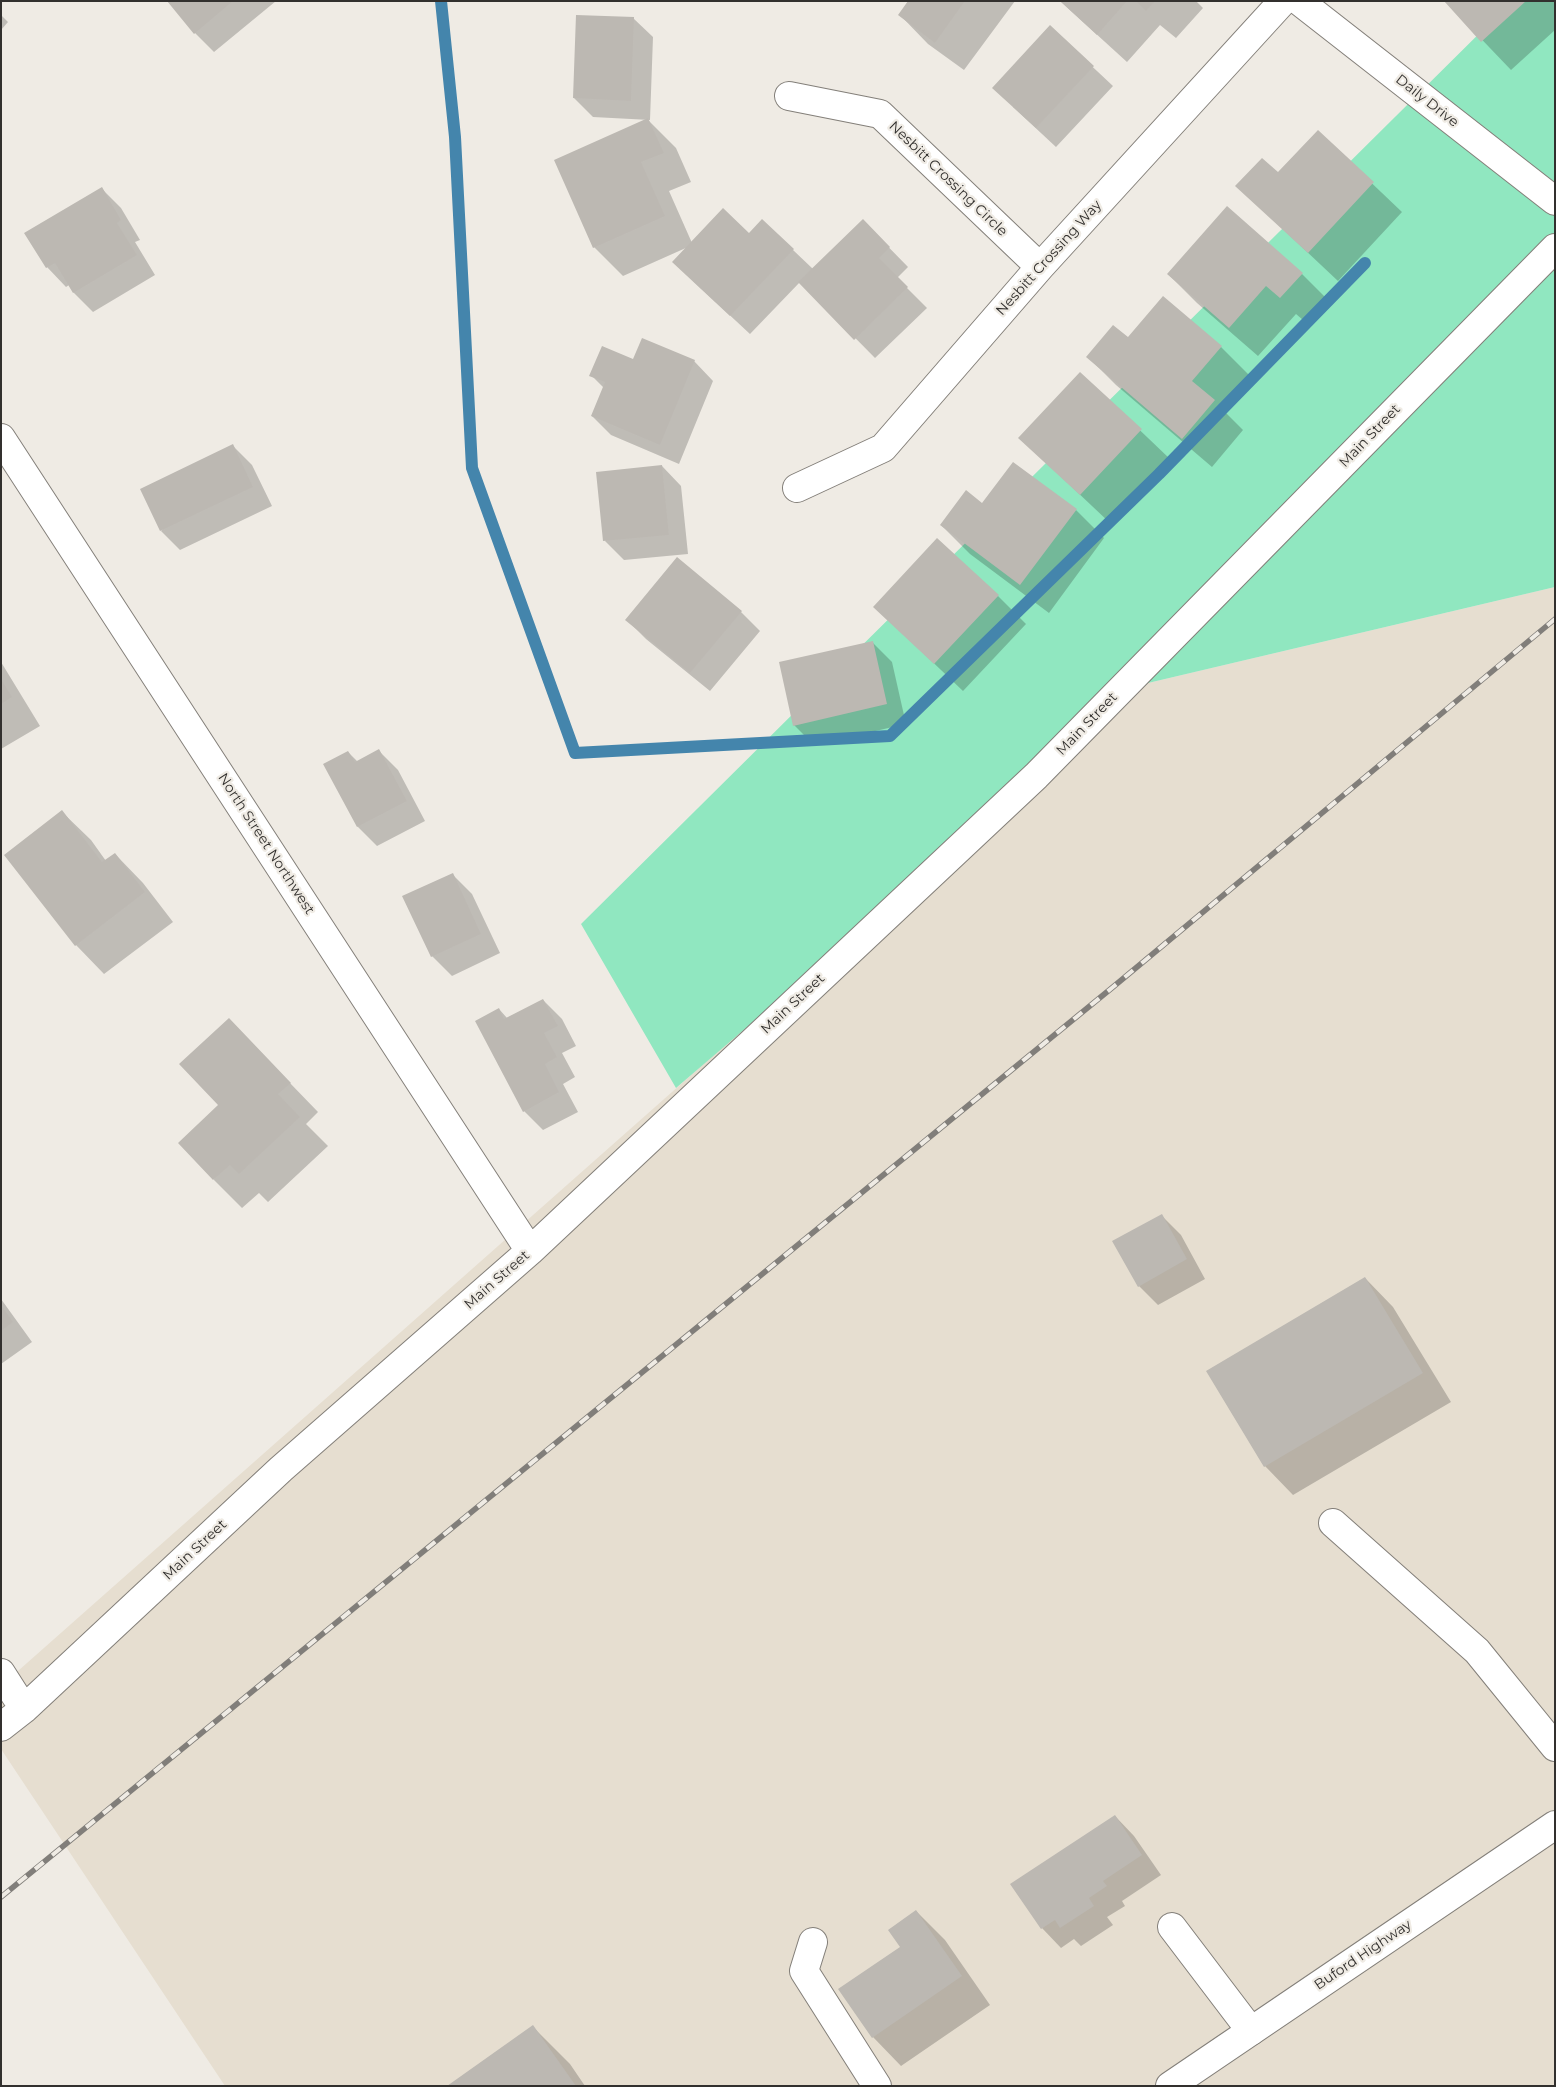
<!DOCTYPE html>
<html>
<head>
<meta charset="utf-8">
<style>
  body { margin:0 }
  #map { position:relative; width:1556px; height:2087px; overflow:hidden; background:#efebe4; font-family:Montserrat,sans-serif }
  canvas { display:block }
  .frame { position:absolute; inset:0; border:2px solid #32302e; pointer-events:none }
</style>
</head>
<body>
<div id="map">
<canvas width="1556" height="2087"></canvas>
<div class="frame"></div>
</div>
<script>
const g = document.querySelector('canvas').getContext('2d');
g.lineJoin = 'round';
function fill(path, color) {
  g.fillStyle = color;
  g.fill(path, 'evenodd');
}
function poly(rows) {
  const path = new Path2D();
  for (const r of rows) {
    path.moveTo(r[0], r[1]);
    for (let i = 2; i < r.length; i += 2) path.lineTo(r[i], r[i + 1]);
  }
  return path;
}
function trace(path, color, width, dash) {
  g.strokeStyle = color;
  g.lineWidth = width;
  g.lineCap = dash ? 'butt' : 'round';
  g.setLineDash(dash || []);
  g.stroke(path);
}
function drawText(font, color, halo, rows, align = 'center') {
  g.font = font + ' Montserrat,sans-serif';
  g.lineWidth = 4.5;
  g.setLineDash([]);
  g.textBaseline = 'middle';
  g.strokeStyle = halo;
  g.fillStyle = color;
  for (const [text, x, y, turn = 0] of rows) {
    g.save();
    g.translate(x, y);
    g.rotate((+turn || 0) * Math.PI / 180);
    g.textAlign = isNaN(turn) ? turn : align;
    if (halo) g.strokeText(text, 0, 0);
    g.fillText(text, 0, 0);
    g.restore();
  }
}
fill(poly([
  [1555,587,1555,2086,225,2086,1,1749,1,1686,794,984,958,851,1148,683]
]), '#e6ded0');
fill(poly([
  [1512,1,1555,1,1555,587,1148,683,676,1088,581,924]
]), '#90e7c0');
fill(poly([
  [168,1,276,1,214,52,195,33],
  [909,1,1015,1,964,70,928,44,900,15],
  [1060,1,1196,1,1203,8,1176,38,1160,25,1127,62],
  [1445,1,1555,1,1555,30,1511,70],
  [1,15,8,22,1,30],
  [633,18,653,37,650,120,593,117,574,98],
  [1050,27,1113,86,1056,147,1013,107],
  [648,120,676,148,691,182,669,191,692,243,749,234,793,250,813,269,863,221,908,267,897,278,927,308,875,358,800,282,750,334,693,281,688,247,623,276,594,247],
  [1318,132,1402,212,1338,281,1237,186,1278,174],
  [102,189,121,208,140,240,135,242,155,275,93,312,74,293,69,285,66,287,47,267],
  [1228,208,1302,274,1331,303,1310,326,1296,314,1258,356,1197,303,1168,274],
  [1128,339,1221,347,1250,376,1222,409,1243,430,1212,467,1116,385,1088,357],
  [634,361,694,361,713,381,679,464,611,435,592,416,604,388,591,375],
  [1080,373,1170,459,1110,523,1020,438],
  [233,446,252,465,272,506,180,550,161,531],
  [662,466,681,486,688,554,624,560,605,541],
  [983,504,1076,510,1104,538,1049,613,970,554,941,525],
  [998,596,1026,624,963,691,875,607],
  [741,612,760,631,710,691,646,639,627,620],
  [872,642,892,662,906,724,814,745,794,725],
  [1,662,40,726,1,749],
  [379,751,398,770,425,821,377,846,358,827,325,764,348,752,358,762],
  [62,812,91,840,106,861,115,854,143,883,173,922,104,974,76,945],
  [452,874,472,894,500,953,452,976,432,956,404,897],
  [543,1000,562,1019,576,1046,562,1053,575,1077,563,1084,578,1112,543,1130,524,1111,499,1009,507,1018],
  [229,1020,318,1112,306,1124,328,1146,268,1202,259,1193,242,1208,214,1180],
  [1161,1215,1181,1235,1205,1279,1158,1305,1139,1286],
  [1365,1278,1393,1307,1451,1402,1293,1495,1265,1466],
  [1,1299,32,1342,1,1364],
  [1115,1816,1134,1836,1161,1875,1122,1901,1125,1906,1107,1917,1113,1925,1081,1946,1074,1939,1061,1948,1042,1928],
  [916,1911,945,1940,990,2005,901,2066,873,2037,901,1947],
  [533,2027,570,2064,585,2086,449,2086]
]), '#0003');
trace(poly([
  [441,1,455,137,472,468,575,753,890,736,1159,474,1365,263]
]), '#4485ac', 12);
fill(poly([
  [167,1,233,1,194,34],
  [908,1,965,1,935,43,898,15],
  [1060,1,1127,1,1097,35],
  [1136,1,1155,1,1146,11],
  [1444,1,1526,1,1481,42],
  [576,15,634,17,631,101,573,98],
  [1050,25,1094,66,1036,128,992,88],
  [648,118,664,153,641,162,665,216,593,248,554,160],
  [1318,130,1374,182,1308,253,1235,186,1262,158,1278,172],
  [102,187,121,220,117,223,137,255,73,293,55,263,46,268,24,233],
  [1227,206,1303,273,1280,298,1266,286,1229,328,1167,274],
  [723,208,749,233,762,219,794,249,730,316,672,262],
  [863,219,890,247,879,258,908,287,854,340,798,282],
  [1163,296,1222,346,1192,381,1215,400,1182,439,1086,357,1113,325,1128,337],
  [642,338,695,360,660,445,591,416,605,382,589,376,602,346,633,359],
  [1080,372,1142,429,1080,495,1018,438],
  [233,444,253,487,160,531,140,489],
  [1013,462,1077,509,1020,585,940,525,966,490,982,503],
  [662,465,669,535,603,541,596,472],
  [937,538,999,595,934,664,873,607],
  [677,557,742,611,690,673,625,620],
  [873,641,887,704,793,726,779,662],
  [1,679,12,697,1,704],
  [379,749,407,801,357,827,323,764,348,751,355,762],
  [62,810,102,862,115,853,145,892,75,946,4,855],
  [453,873,481,934,431,957,402,896],
  [543,999,558,1026,544,1033,557,1057,545,1064,559,1092,523,1112,475,1021,499,1008,504,1019],
  [229,1018,291,1083,278,1094,300,1117,239,1174,230,1165,213,1180,178,1143,218,1105,179,1064],
  [1162,1214,1187,1259,1138,1287,1112,1241],
  [1365,1277,1423,1373,1264,1467,1206,1371],
  [1,1305,13,1322,1,1331],
  [1115,1815,1142,1855,1103,1881,1107,1886,1089,1898,1094,1906,1060,1928,1055,1920,1041,1929,1010,1884],
  [916,1910,962,1976,872,2038,838,1989,900,1947,888,1930],
  [533,2025,576,2086,447,2086]
]), '#bcb8b2');
const minor = poly([
  [1299,1,1555,201],
  [789,96,880,114,1040,267],
  [1,438,530,1251],
  [797,488,883,448,1040,267,1283,1],
  [1333,1523,1477,1651,1555,1747],
  [1,1673,24,1709],
  [1,1727,24,1709,281,1469,530,1251,1036,776,1555,248],
  [1172,1927,1251,2031],
  [813,1942,804,1971,877,2086]
]);
const major = poly([
  [1170,2086,1555,1825]
]);
trace(minor, '#837f79', 30);
trace(major, '#837f79', 30);
trace(minor, '#fff', 28);
trace(major, '#fff', 28);
const rail = poly([
  [1,1897,1113,987,1555,619]
]);
trace(rail, '#817e7a', 5.5);
trace(rail, '#efebe4', 4, [11]);
drawText('14px', '#32302e', '#efebe4', [
  ["Daily Drive",1427,101,38],
  ["Nesbitt Crossing Circle",948,179,44],
  ["Nesbitt Crossing Way",1049,258,-48],
  ["Main Street",1370,436,-46],
  ["Main Street",1087,724,-46],
  ["North Street Northwest",266,844,57],
  ["Main Street",793,1004,-43],
  ["Main Street",497,1280,-41],
  ["Main Street",195,1550,-43],
  ["Buford Highway",1363,1955,-34]
]);
</script>
</body>
</html>
